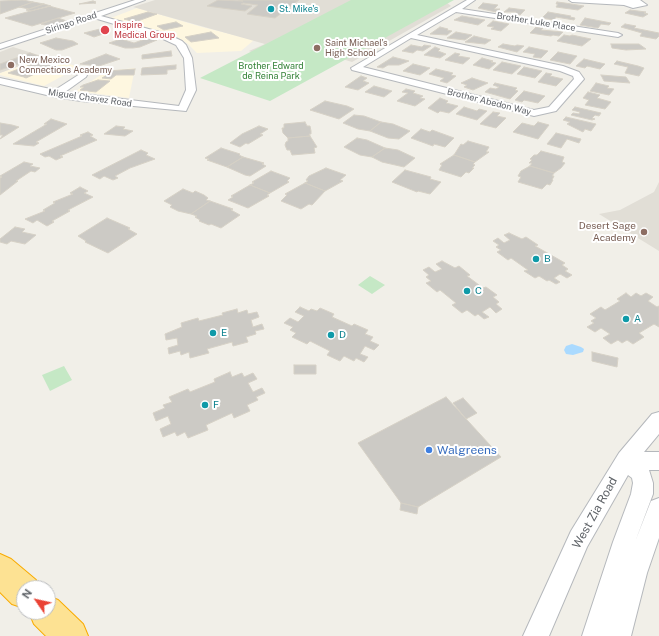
<!DOCTYPE html>
<html>
<head>
<meta charset="utf-8">
<style>
  body { margin:0 }
  #map { position:relative; width:659px; height:636px; overflow:hidden; background:#f1efe8; font-family:"Public Sans",sans-serif }
  canvas { display:block }
  .north { position:absolute; left:16px; top:580px; width:40px; height:40px; box-sizing:border-box; background:#fff; border:1px solid #bfc1c3; border-radius:50%; rotate:304deg; font-size:11px; font-weight:700; line-height:16px; text-align:center; color:#5f6368 }
  .north::after { content:''; display:block; margin:auto; width:14px; height:18px; background:#ea4335; clip-path:polygon(50% 0,100% 100%,50% 72%,0 100%) }
</style>
</head>
<body>
<div id="map">
<canvas width="659" height="636"></canvas>
<div class="north">N</div>
</div>
<script>
const g = document.querySelector('canvas').getContext('2d');
g.lineJoin = 'round';
function fill(path, color) {
  g.fillStyle = color;
  g.fill(path, 'evenodd');
}
function poly(rows) {
  const path = new Path2D();
  for (const r of rows) {
    path.moveTo(r[0], r[1]);
    for (let i = 2; i < r.length; i += 2) path.lineTo(r[i], r[i + 1]);
  }
  return path;
}
function trace(path, color, width, dash) {
  g.strokeStyle = color;
  g.lineWidth = width;
  g.lineCap = dash ? 'butt' : 'round';
  g.setLineDash(dash || []);
  g.stroke(path);
}
function drawText(font, color, halo, rows, align = 'center') {
  g.font = font + ' "Public Sans",sans-serif';
  g.lineWidth = 4;
  g.setLineDash([]);
  g.textBaseline = 'middle';
  g.strokeStyle = halo;
  g.fillStyle = color;
  for (const [text, x, y, turn = 0] of rows) {
    g.save();
    g.translate(x, y);
    g.rotate((+turn || 0) * Math.PI / 180);
    g.textAlign = isNaN(turn) ? turn : align;
    if (halo) g.strokeText(text, 0, 0);
    g.fillText(text, 0, 0);
    g.restore();
  }
}
fill(poly([
  [137,8,202,27,254,40,241,51,197,53,188,44,174,35,111,18],
  [45,57,79,67,44,86,0,75,0,73],
  [135,68,129,98,76,91,107,71]
]), '#fef7e0');
fill(poly([
  [155,0,449,0,446,2,451,6,352,62,339,58,253,53,249,51,265,44,133,7],
  [13,47,45,57,0,73,0,52],
  [659,182,659,251,599,214,620,210,654,192]
]), '#e1ded6');
fill(poly([
  [351,0,454,0,270,101,200,78],
  [370,276,385,285,372,294,358,285],
  [64,366,72,380,50,391,42,375]
]), '#c5e8c5');
fill(poly([
  [572,344,581,347,584,349,583,352,573,355,566,354,564,350,566,346]
]), '#aadaff');
const building = poly([
  [23,0,33,2,0,14,0,1,23,0],
  [218,0,242,1,243,1,238,0,299,0,275,18,247,14,258,5,243,3,241,4,252,6,245,11,207,6,218,0],
  [93,1,96,2,94,3,96,3,79,4,93,1],
  [33,2,44,4,29,9,19,7,33,2],
  [557,2,565,3,584,6,578,10,556,7,558,4,556,4,557,2],
  [483,3,498,5,494,9,500,9,496,12,478,8,483,3],
  [44,4,51,6,31,11,26,10,44,4],
  [49,6,75,13,32,26,5,18,49,6],
  [509,8,525,10,520,15,514,14,516,12,504,12,509,8],
  [630,10,646,12,644,13,648,14,643,17,625,13,630,10],
  [148,12,157,14,135,22,124,19,148,12],
  [548,12,571,16,570,17,575,18,574,20,556,17,554,20,542,18,548,12],
  [462,16,485,20,478,25,454,20,462,16],
  [58,18,67,21,50,26,41,24,58,18],
  [585,18,611,23,609,25,601,24,598,28,580,25,585,18],
  [493,21,509,24,501,31,491,29,494,27,487,26,493,21],
  [176,22,183,26,164,30,157,26,176,22],
  [625,24,636,26,634,28,659,33,659,36,656,39,640,36,642,33,621,27,625,24],
  [440,27,448,29,447,30,452,31,447,35,430,34,440,27],
  [536,27,543,28,541,30,563,32,559,36,553,35,551,36,530,33,536,27],
  [104,28,109,29,105,31,109,32,94,37,84,33,104,28],
  [211,32,219,38,191,42,185,37,211,32],
  [456,32,472,35,465,40,447,38,456,32],
  [564,35,570,36,572,35,591,39,582,46,557,41,564,35],
  [474,36,491,40,485,44,465,42,474,36],
  [56,38,73,41,78,44,62,50,56,50,40,43,56,38],
  [148,38,157,40,140,47,133,48,125,48,109,43,121,39,134,43,148,38],
  [503,44,515,46,517,45,524,46,517,52,498,47,503,44],
  [611,44,639,44,646,49,626,50,612,48,611,44],
  [411,45,422,47,424,45,431,46,423,51,417,50,413,53,402,51,411,45],
  [435,47,440,49,438,51,446,54,440,58,424,55,435,47],
  [529,47,548,51,541,58,533,57,535,54,523,52,529,47],
  [171,51,172,56,142,59,142,55,171,51],
  [558,52,577,56,570,64,550,60,558,52],
  [30,53,41,57,0,70,0,64,30,53],
  [455,53,460,54,458,56,470,58,463,64,445,60,455,53],
  [106,54,120,59,99,66,80,64,106,54],
  [393,57,409,61,399,65,388,65,383,68,377,67,393,57],
  [482,58,493,61,491,62,496,63,489,69,473,65,482,58],
  [46,59,60,63,38,70,27,66,46,59],
  [584,59,605,64,600,69,587,66,585,68,576,66,584,59],
  [617,61,638,66,644,68,639,76,625,73,628,67,614,64,617,61],
  [502,62,521,66,512,74,493,70,502,62],
  [413,64,430,68,420,75,403,71,413,64],
  [176,65,176,69,167,70,167,74,141,75,142,68,176,65],
  [24,67,31,69,26,71,32,74,24,77,8,73,24,67],
  [524,67,542,71,535,78,517,74,524,67],
  [31,69,39,72,26,78,24,77,32,74,26,71,31,69],
  [135,69,134,75,116,75,111,79,102,78,107,75,108,71,135,69],
  [436,69,453,73,451,75,456,76,447,83,440,81,444,78,429,74,436,69],
  [546,73,552,74,550,76,563,79,556,86,538,82,546,73],
  [601,75,626,77,630,83,604,81,601,75],
  [361,76,367,78,363,81,369,83,358,90,345,87,361,76],
  [472,78,488,83,473,90,464,87,467,85,461,83,472,78],
  [98,80,110,81,96,92,80,90,84,87,80,87,83,85,98,80],
  [495,83,517,88,515,90,518,91,510,99,485,92,490,88,496,89,499,87,493,85,495,83],
  [596,83,609,86,607,88,614,89,609,95,590,91,596,83],
  [374,86,392,91,384,97,365,92,374,86],
  [406,89,415,91,413,93,423,96,420,98,425,99,415,106,397,101,408,93,402,92,406,89],
  [524,91,545,96,538,103,524,100,522,102,515,100,524,91],
  [588,92,600,95,597,98,611,102,605,109,585,105,589,100,583,98,588,92],
  [440,98,448,101,446,103,458,106,449,113,440,111,438,113,428,108,440,98],
  [325,101,347,106,354,109,339,119,310,110,325,101],
  [464,107,477,111,479,109,487,111,477,120,456,114,464,107],
  [575,107,601,113,599,116,595,115,592,118,595,119,592,120,571,115,573,113,579,114,580,112,572,110,575,107],
  [493,112,500,113,497,116,506,118,496,128,480,124,493,112],
  [354,115,364,116,381,122,370,131,358,129,343,123,354,115],
  [566,117,596,124,591,131,585,129,583,132,567,124,570,122,563,120,566,117],
  [51,119,67,124,36,142,39,143,34,146,13,144,47,124,44,124,51,119],
  [305,122,307,126,310,126,311,131,311,134,309,134,310,136,288,138,283,133,282,128,284,128,284,124,305,122],
  [381,122,393,124,410,131,399,139,388,138,370,131,381,122],
  [538,122,549,125,538,139,513,132,522,123,534,126,538,122],
  [0,123,12,125,19,127,0,139,3,135,0,135,0,123],
  [116,126,125,127,123,129,133,131,125,136,104,134,116,126],
  [259,126,268,129,260,134,263,135,248,144,246,143,240,147,230,143,242,134,259,126],
  [421,129,430,132,432,130,454,138,445,147,434,144,433,146,411,138,421,129],
  [88,132,93,135,90,136,97,140,60,156,63,157,56,160,49,156,45,157,40,154,82,136,80,135,88,132],
  [556,133,581,139,579,143,567,139,561,148,547,144,556,133],
  [310,136,317,147,314,148,315,153,292,155,290,150,287,150,285,145,286,142,288,141,288,138,310,136],
  [357,138,367,140,385,148,372,157,360,155,344,147,357,138],
  [468,141,489,147,486,152,489,152,475,162,454,155,461,144,463,145,468,141],
  [221,148,240,154,239,155,243,157,227,167,207,160,209,159,205,158,221,148],
  [385,148,398,150,415,158,404,167,382,162,372,157,385,148],
  [141,150,148,153,146,155,155,159,130,168,115,176,118,178,113,180,104,176,100,179,92,175,141,150],
  [541,151,564,157,562,162,565,163,561,168,554,173,530,166,532,163,529,163,532,160,530,159,534,155,537,155,541,151],
  [454,155,475,162,473,164,475,165,472,168,474,168,469,173,466,172,461,177,439,170,442,165,440,164,454,155],
  [243,157,264,163,262,164,266,166,250,176,245,175,227,167,243,157],
  [24,162,33,164,30,166,40,168,35,172,31,171,16,181,18,181,0,195,0,178,2,177,0,176,24,162],
  [530,166,554,173,552,176,554,176,552,180,553,180,550,185,547,184,542,189,518,182,521,177,518,176,521,171,530,166],
  [326,168,346,175,340,180,343,181,325,191,305,183,308,181,306,180,309,176,326,168],
  [405,170,431,177,430,179,441,182,430,194,418,191,417,192,392,182,405,170],
  [271,171,290,178,287,181,289,182,270,193,250,185,254,183,252,182,271,171],
  [305,183,325,191,312,205,309,204,301,209,281,201,287,195,285,194,305,183],
  [250,185,270,193,267,195,269,196,248,208,228,200,233,197,231,196,250,185],
  [80,187,88,191,84,193,93,197,68,210,70,211,52,221,54,222,47,226,37,220,33,223,25,219,45,211,43,210,55,203,53,202,73,194,70,193,80,187],
  [183,189,193,193,195,191,204,195,208,198,206,200,210,201,191,214,178,211,170,207,172,205,164,201,183,189],
  [210,201,233,209,231,210,240,215,221,228,211,224,209,225,199,221,200,220,195,217,197,216,191,214,210,201],
  [107,218,130,228,128,229,137,234,108,253,85,242,86,241,78,236,107,218],
  [15,227,25,229,22,232,36,235,25,244,11,241,7,244,0,242,0,239,15,227],
  [509,233,522,239,526,237,538,245,535,246,565,263,562,265,568,269,565,271,572,275,567,278,560,274,554,278,560,282,556,284,549,280,547,281,539,276,535,278,524,271,528,270,511,258,508,260,497,252,501,250,496,247,499,245,493,241,498,238,504,243,510,240,504,235,509,233],
  [442,261,455,268,459,266,470,275,467,276,483,288,486,287,497,295,493,297,499,302,496,304,502,309,496,313,490,307,482,312,489,317,484,319,478,314,475,316,467,310,462,313,452,305,456,303,440,290,437,292,426,283,431,281,426,277,429,275,423,270,429,267,435,272,442,269,436,264,442,261],
  [626,293,631,297,636,293,641,296,646,293,653,297,648,301,657,307,659,306,659,327,654,324,639,333,644,337,633,344,627,340,622,343,618,340,611,344,603,338,610,334,601,328,595,332,587,327,594,323,591,321,596,318,590,314,601,307,605,310,620,301,617,299,626,293],
  [300,307,309,311,311,309,317,311,320,308,334,314,332,317,352,326,354,324,368,330,365,334,373,337,370,341,379,345,374,350,365,346,360,354,368,357,364,362,356,358,354,361,344,356,340,361,327,355,330,351,310,341,307,344,292,337,296,333,290,330,293,327,284,323,290,318,298,322,304,316,295,312,300,307],
  [237,309,238,313,247,310,248,314,257,312,259,317,251,320,253,327,262,324,264,329,255,331,256,334,246,337,248,342,233,346,232,342,207,349,209,353,190,358,189,352,181,355,180,351,169,354,168,348,178,345,177,338,166,340,165,334,182,327,181,323,198,318,199,321,223,315,222,313,237,309],
  [592,352,618,358,617,367,592,361,592,352],
  [294,365,316,365,316,374,294,374,294,365],
  [230,372,232,377,242,373,244,377,253,373,257,379,248,383,253,392,262,388,265,393,256,397,258,400,247,405,250,411,234,418,232,413,206,425,208,430,188,438,185,432,177,436,175,432,163,437,160,429,171,424,168,416,156,421,153,413,165,408,163,405,172,402,169,397,188,389,190,392,215,382,214,379,230,372],
  [446,397,501,457,418,507,401,503,358,443,446,397],
  [463,398,477,413,466,419,453,403,463,398],
  [401,503,418,507,417,514,400,510,401,503]
]);
fill(building, '#cccac5');
trace(building, '#d6d1c6', 1);
const minor = poly([
  [135,0,145,0,101,16,167,34,182,41,186,45,192,58,196,90,186,111,81,101,55,97,0,84,0,78,55,90,83,72,87,75,86,77,65,92,179,106,186,90,184,58,176,45,161,38,94,18,0,49,0,44,135,0],
  [467,0,475,0,462,9,618,33,622,35,618,37,456,12,417,35,563,66,579,72,584,79,556,111,534,116,352,70,351,68,467,0],
  [411,38,560,71,573,76,574,79,549,107,534,110,363,67,411,38],
  [569,0,640,0,647,5,633,8,624,5,572,2,569,0],
  [659,412,659,434,644,452,659,452,659,470,649,470,653,483,653,494,635,542,651,501,659,498,659,538,647,573,631,636,582,636,613,542,631,494,633,483,632,478,628,475,587,547,549,636,523,636,571,531,619,453,652,414,659,412]
]);
const highway = poly([
  [0,554,11,559,36,580,39,588,24,588,24,608,12,604,0,592,0,554],
  [48,596,58,600,83,624,88,636,46,636,34,624,29,612,48,612,48,596]
]);
trace(minor, '#b5b8bc', 2);
trace(highway, '#f9ab00', 2);
fill(minor, '#fff');
fill(highway, '#fde293');
for (const [x, y, r, color] of [
  [271,9,4,"#0f9aa8"],
  [105,30,5,"#e0444e"],
  [317,48,4,"#8d6e63"],
  [11,65,4,"#8d6e63"],
  [644,232,4,"#8d6e63"],
  [536,259,4,"#0f9aa8"],
  [467,291,4,"#0f9aa8"],
  [626,319,4,"#0f9aa8"],
  [213,333,4,"#0f9aa8"],
  [331,335,4,"#0f9aa8"],
  [205,405,4,"#0f9aa8"],
  [429,450,4,"#3f7fe0"]
]) {
  const dot = new Path2D();
  dot.arc(x, y, r, 0, 2 * Math.PI);
  g.fillStyle = color;
  g.fill(dot);
  trace(dot, '#fff', 1.5);
}
drawText('9px', '#0d838f', '#fff', [
  ["St. Mike's",279,9]
], 'left');
drawText('9px', '#5f6368', '#fff', [
  ["Brother Luke Place",536,22,9],
  ["Siringo Road",71,23,-18],
  ["Miguel Chavez Road",90,98,8],
  ["Brother Abedon Way",489,102,14]
]);
drawText('9px', '#be3a42', '#fff', [
  ["Inspire",114,25],
  ["Medical Group",114,35]
], 'left');
drawText('9px', '#785e54', '#fff', [
  ["Saint Michael's",325,43],
  ["High School",325,53],
  ["New Mexico",19,60],
  ["Connections Academy",19,70]
], 'left');
drawText('9px', '#348238', '#fff', [
  ["Brother Edward",271,66],
  ["de Reina Park",271,76]
]);
drawText('10px', '#785e54', '#fff', [
  ["Desert Sage",636,226],
  ["Academy",636,238]
], 'right');
drawText('10px', '#0d838f', '#fff', [
  ["B",544,259],
  ["C",475,291],
  ["A",634,319],
  ["E",221,333],
  ["D",339,335],
  ["F",213,405]
], 'left');
drawText('12px', '#366cbe', '#fff', [
  ["Walgreens",437,450]
], 'left');
drawText('12px', '#5f6368', '#fff', [
  ["West Zia Road",595,513,-61]
]);
</script>
</body>
</html>
